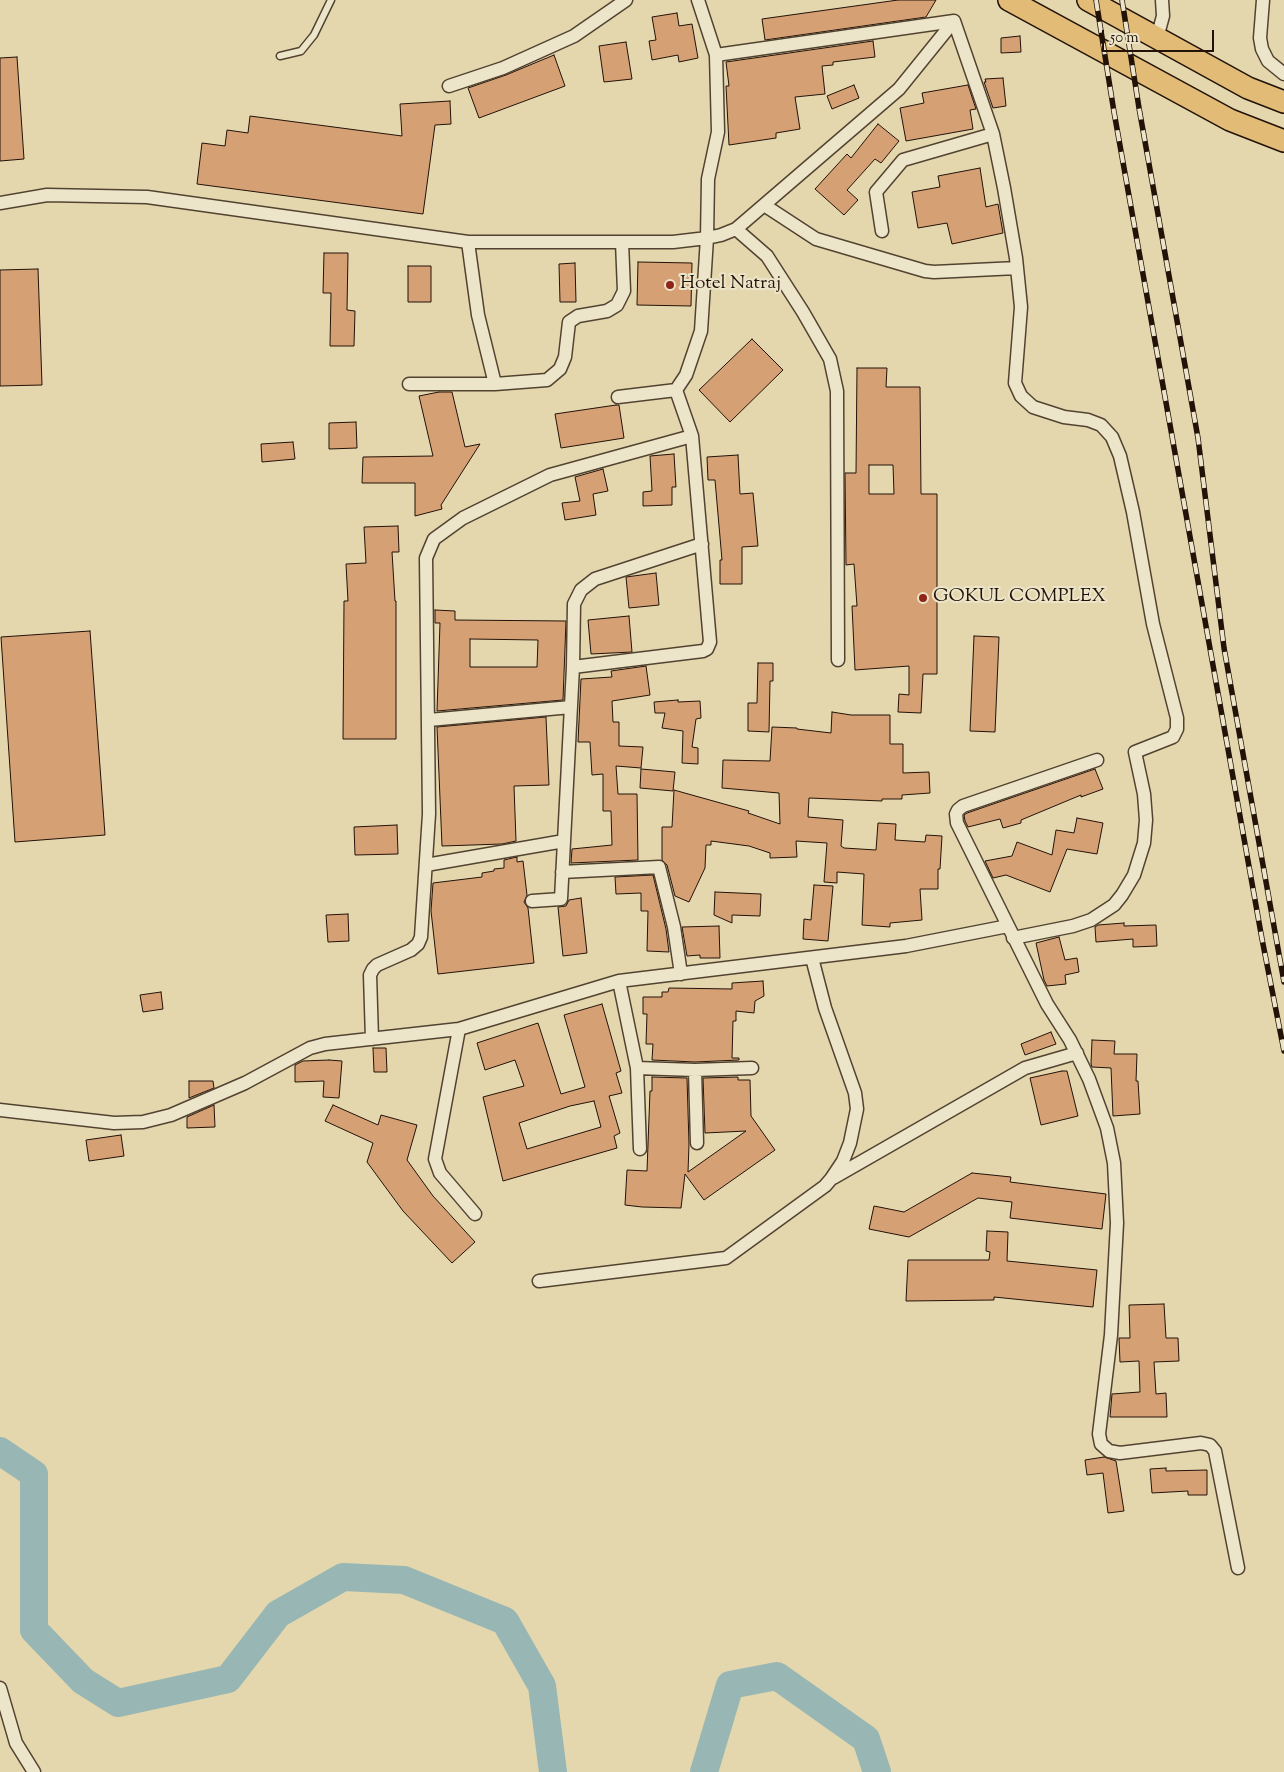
<!DOCTYPE html>
<html>
<head>
<meta charset="utf-8">
<style>
  body { margin:0 }
  #map { position:relative; width:1284px; height:1772px; overflow:hidden; background:#e4d7ad; font-family:"Sorts Mill Goudy",serif }
  canvas { display:block }
  .scale { position:absolute; left:1102px; top:30px; width:112px; height:22px; box-sizing:border-box; border:2px solid #221208; border-top:0; padding-left:6px; font-size:15px; line-height:18px; white-space:nowrap; color:#221208; -webkit-text-stroke:4px #ede5ca; paint-order:stroke }
</style>
</head>
<body>
<div id="map">
<canvas width="1284" height="1772"></canvas>
<div class="scale">50 m</div>
</div>
<script>
const g = document.querySelector('canvas').getContext('2d');
g.lineJoin = 'round';
function poly(rows) {
  const path = new Path2D();
  for (const r of rows) {
    path.moveTo(r[0], r[1]);
    for (let i = 2; i < r.length; i += 2) path.lineTo(r[i], r[i + 1]);
  }
  return path;
}
function trace(path, color, width, dash) {
  g.strokeStyle = color;
  g.lineWidth = width;
  g.lineCap = dash ? 'butt' : 'round';
  g.setLineDash(dash || []);
  g.stroke(path);
}
function fill(path, color) {
  g.fillStyle = color;
  g.fill(path, 'evenodd');
}
function drawText(font, color, halo, rows, align = 'center') {
  g.font = font + ' "Sorts Mill Goudy",serif';
  g.lineWidth = 4;
  g.setLineDash([]);
  g.textBaseline = 'middle';
  g.strokeStyle = halo;
  g.fillStyle = color;
  for (const [text, x, y, turn = 0] of rows) {
    g.save();
    g.translate(x, y);
    g.rotate((+turn || 0) * Math.PI / 180);
    g.textAlign = isNaN(turn) ? turn : align;
    if (halo) g.strokeText(text, 0, 0);
    g.fillText(text, 0, 0);
    g.restore();
  }
}
trace(poly([
  [0,1451,34,1474,34,1630,83,1681,118,1703,228,1679,278,1614,343,1577,404,1580,505,1621,542,1686,553,1772],
  [704,1772,730,1685,777,1676,866,1739,877,1772]
]), '#98b7b4', 28);
const building = poly([
  [898,0,936,0,926,17,765,40,762,19,898,0],
  [677,13,679,26,692,24,698,58,679,62,678,55,652,60,649,41,656,40,652,17,677,13],
  [1020,36,1021,52,1001,53,1001,38,1020,36],
  [873,41,875,57,833,62,833,65,822,66,825,94,795,97,800,129,776,133,776,138,729,145,726,86,729,86,726,62,873,41],
  [626,42,632,79,604,82,599,46,626,42],
  [554,55,565,86,479,118,468,88,506,75,554,55],
  [17,57,24,159,0,161,0,58,17,57],
  [1003,78,1006,106,993,108,984,82,986,82,985,79,1003,78],
  [854,85,859,98,832,109,827,96,854,85],
  [968,85,976,109,970,110,973,129,906,141,900,108,924,103,922,93,968,85],
  [450,101,451,124,435,125,423,214,197,184,202,143,225,146,227,130,248,133,250,116,402,136,400,104,450,101],
  [878,124,899,141,881,163,875,159,847,190,858,200,844,215,815,189,847,154,851,158,878,124],
  [980,168,986,207,998,204,1003,233,952,244,947,223,918,228,912,192,940,187,938,176,980,168],
  [324,253,348,253,347,310,355,311,354,346,330,346,331,293,323,293,324,253],
  [638,262,692,263,691,306,637,305,638,262],
  [575,263,576,302,560,302,559,264,575,263],
  [408,266,431,266,431,302,408,302,408,266],
  [38,269,42,385,0,386,0,270,38,269],
  [752,339,783,370,730,422,699,390,752,339],
  [857,368,887,368,886,387,920,387,921,494,937,494,937,674,923,674,921,713,898,712,899,694,909,695,909,666,855,670,852,606,857,606,854,564,846,565,845,473,856,473,857,368],
  [869,465,893,465,894,494,869,494,869,465],
  [439,392,452,392,465,447,480,444,441,505,442,509,415,516,415,483,362,483,363,457,433,456,419,396,439,392],
  [616,405,619,405,624,438,561,448,555,414,616,405],
  [356,422,357,448,329,449,329,423,356,422],
  [293,442,295,459,262,462,261,444,293,442],
  [674,454,676,487,672,487,672,505,643,506,643,492,652,491,650,456,674,454],
  [738,455,740,494,753,493,758,546,742,547,742,584,720,584,720,560,722,560,715,480,708,480,707,457,738,455],
  [603,469,608,491,593,494,596,515,565,520,562,503,580,501,575,477,603,469],
  [398,526,399,552,392,552,395,601,396,601,396,739,343,739,344,601,348,601,346,564,366,563,364,527,398,526],
  [656,573,659,605,629,608,626,577,656,573],
  [435,610,455,611,455,620,566,621,563,700,437,711,440,623,435,623,435,610],
  [470,639,538,640,537,667,470,667,470,639],
  [629,616,632,652,591,654,588,620,629,616],
  [90,631,105,835,15,842,1,637,90,631],
  [974,636,999,637,995,732,970,731,974,636],
  [758,663,773,663,773,681,770,681,769,732,748,731,748,703,757,703,758,663],
  [646,666,650,695,612,701,613,722,619,722,619,746,643,747,641,768,616,766,618,794,637,794,638,860,571,863,572,849,612,845,611,811,603,811,603,774,592,775,590,742,578,742,581,679,612,677,611,671,646,666],
  [678,700,678,702,700,701,701,718,696,719,692,747,698,748,698,764,682,763,683,731,662,728,665,713,655,713,654,702,678,700],
  [832,712,851,715,890,715,890,744,903,744,903,773,929,772,930,793,902,795,902,799,882,799,882,801,809,798,808,817,843,820,841,846,844,848,876,850,878,823,896,824,895,840,925,842,926,835,942,836,940,869,938,869,938,889,920,889,922,920,890,923,890,927,862,925,864,874,837,872,837,883,824,882,827,843,796,841,797,857,770,858,770,853,749,846,711,841,711,845,706,845,705,868,689,902,675,896,667,865,662,860,662,827,672,827,674,790,749,811,748,813,780,824,779,793,722,788,723,760,770,761,772,727,797,728,797,729,831,733,832,712],
  [546,717,549,785,514,786,516,841,502,844,442,846,437,727,546,717],
  [641,769,675,772,673,791,640,788,641,769],
  [1095,769,1103,789,1081,797,1081,795,1021,820,1021,823,1003,828,1000,819,968,827,965,821,964,815,967,813,1095,769],
  [1077,818,1103,823,1097,854,1067,849,1050,892,1006,875,993,878,985,861,1012,856,1017,842,1052,855,1056,830,1074,833,1077,818],
  [397,825,398,854,355,855,354,827,397,825],
  [517,857,517,862,523,861,527,895,524,902,528,908,534,963,438,974,431,911,433,883,482,877,482,873,494,871,494,869,504,868,504,860,517,857],
  [653,875,666,929,669,952,647,951,648,911,641,911,641,893,616,894,615,877,653,875],
  [814,885,833,886,828,941,803,939,804,919,811,920,814,885],
  [715,892,761,894,760,916,732,915,732,923,714,915,715,892],
  [581,898,587,953,563,956,558,907,566,906,569,900,581,898],
  [348,914,349,941,328,942,326,915,348,914],
  [1124,923,1124,926,1156,925,1157,946,1133,947,1133,939,1096,942,1095,927,1098,925,1124,923],
  [719,926,720,958,700,958,700,955,687,956,682,927,719,926],
  [1059,937,1065,960,1077,958,1079,972,1065,975,1066,984,1047,986,1044,980,1036,943,1059,937],
  [763,981,764,996,755,1001,754,1013,736,1011,736,1021,733,1021,732,1058,739,1058,739,1060,695,1062,652,1060,653,1044,646,1044,647,1014,643,1014,643,997,662,997,662,992,668,992,669,988,732,989,732,983,763,981],
  [161,992,163,1009,143,1012,140,995,161,992],
  [602,1004,621,1071,616,1073,622,1093,609,1096,620,1133,614,1136,617,1148,503,1181,483,1097,524,1086,515,1060,485,1070,477,1043,538,1023,561,1094,585,1087,564,1015,602,1004],
  [594,1101,601,1127,527,1149,519,1123,570,1106,594,1101],
  [1051,1032,1056,1044,1025,1055,1021,1044,1051,1032],
  [1092,1040,1115,1041,1114,1054,1137,1054,1136,1081,1138,1081,1140,1114,1113,1116,1111,1068,1092,1067,1091,1064,1092,1040],
  [373,1048,386,1048,387,1072,374,1072,373,1048],
  [329,1060,342,1061,339,1098,323,1097,324,1081,295,1082,295,1065,303,1061,329,1060],
  [1062,1071,1067,1071,1078,1116,1041,1125,1030,1078,1062,1071],
  [652,1077,687,1078,689,1144,688,1172,746,1131,705,1133,703,1078,738,1077,738,1080,750,1080,751,1116,775,1150,704,1200,685,1174,681,1208,642,1207,625,1205,627,1170,647,1171,650,1091,652,1091,652,1077],
  [189,1081,213,1081,214,1088,189,1098,189,1081],
  [214,1105,215,1127,187,1128,187,1117,214,1105],
  [333,1105,378,1125,381,1115,417,1125,407,1160,433,1196,475,1242,452,1263,403,1211,367,1162,373,1143,325,1121,333,1105],
  [121,1135,124,1156,89,1161,86,1140,121,1135],
  [972,1173,1011,1177,1010,1182,1106,1194,1102,1229,1010,1218,1012,1202,978,1198,909,1237,869,1229,874,1206,904,1212,972,1173],
  [987,1231,1008,1232,1007,1261,1097,1270,1093,1307,994,1297,994,1300,906,1301,908,1260,989,1260,990,1252,986,1251,987,1231],
  [1164,1304,1166,1338,1178,1338,1179,1361,1154,1362,1156,1394,1166,1393,1167,1417,1110,1417,1112,1394,1140,1392,1139,1361,1120,1362,1119,1338,1130,1338,1129,1305,1164,1304],
  [1104,1457,1116,1461,1124,1511,1108,1513,1103,1473,1087,1475,1085,1460,1104,1457],
  [1166,1468,1166,1471,1207,1470,1207,1495,1188,1495,1188,1491,1152,1493,1150,1469,1166,1468]
]);
fill(building, '#d6a075');
trace(building, '#221208', 1);
const service = poly([
  [280,56,301,51,314,35,331,0]
]);
const minor = poly([
  [698,0,716,55],
  [1263,0,1260,38,1262,49,1268,61,1284,74],
  [954,21,993,134,1004,188,1016,258,1021,307,1015,383,1021,396,1033,407,1064,417,1088,420,1101,425,1112,437,1120,456,1133,512,1153,624,1177,718,1177,729,1173,737,1135,752,1144,794,1146,820,1144,843,1134,875,1122,895,1114,905,1091,920,1073,926,1013,938],
  [1157,38,1163,16,1162,0],
  [449,86,503,68,574,36,626,0],
  [0,203,47,195,147,197,468,242,673,242,707,238,721,235,736,229,899,89,954,21,716,55,718,132,708,179,707,238,701,331,686,375,676,390,692,436,710,642,707,649,703,651,573,667],
  [764,205,816,239,925,271,934,272,1017,268],
  [736,229,767,256,803,312,830,359,837,391,838,660],
  [882,231,876,192,903,160,993,134],
  [468,242,478,315,495,384],
  [409,384,495,384,547,380,560,369,565,357,569,322,578,316,607,311,617,305,624,291,622,242],
  [618,397,676,390],
  [429,720,571,707],
  [1097,760,963,806,958,810,956,814,957,823,1047,1004,1070,1040,1089,1079,1107,1128,1114,1163,1117,1223,1111,1335,1099,1434,1101,1444,1109,1451,1120,1453,1201,1443,1210,1445,1215,1451,1238,1568],
  [426,865,564,841],
  [562,872,659,867,674,927,681,974],
  [532,901,561,899,573,667,574,604,581,590,595,579,702,544],
  [619,981,637,1068,640,1149],
  [459,1029,435,1159,440,1173,475,1214],
  [372,1039,370,975,373,969,377,965,411,950,418,944,421,937,429,814,426,558,434,539,463,518,550,475,692,436],
  [637,1068,695,1070,752,1068],
  [695,1070,697,1143],
  [0,1110,114,1123,143,1122,171,1115,245,1083,310,1048,325,1044,459,1029,619,981,906,946,1008,926],
  [833,1178,1025,1068,1077,1053],
  [539,1281,726,1258,825,1186,831,1179,843,1161,850,1143,857,1109,855,1093,825,1008,812,958],
  [0,1688,16,1743,34,1772]
]);
const trunk = poly([
  [1009,0,1230,120,1284,141],
  [1088,0,1248,88,1284,102]
]);
trace(service, '#524331', 9);
trace(minor, '#524331', 15);
trace(trunk, '#221208', 24);
trace(service, '#ede5ca', 6);
trace(minor, '#ede5ca', 12);
trace(trunk, '#e2bc76', 21);
const rail = poly([
  [1096,0,1114,112,1262,939,1284,1051],
  [1122,0,1139,108,1198,438,1224,648,1284,982]
]);
trace(rail, '#221208', 5.5);
trace(rail, '#ede5ca', 4, [11]);
for (const [x, y, r, color] of [
  [670,285,5,"#8f2418"],
  [923,598,5,"#8f2418"]
]) {
  const dot = new Path2D();
  dot.arc(x, y, r, 0, 2 * Math.PI);
  g.fillStyle = color;
  g.fill(dot);
  trace(dot, '#ede5ca', 2);
}
drawText('19px', '#221208', '#ede5ca', [
  ["Hotel Natraj",680,285],
  ["GOKUL COMPLEX",933,598]
], 'left');
</script>
</body>
</html>
